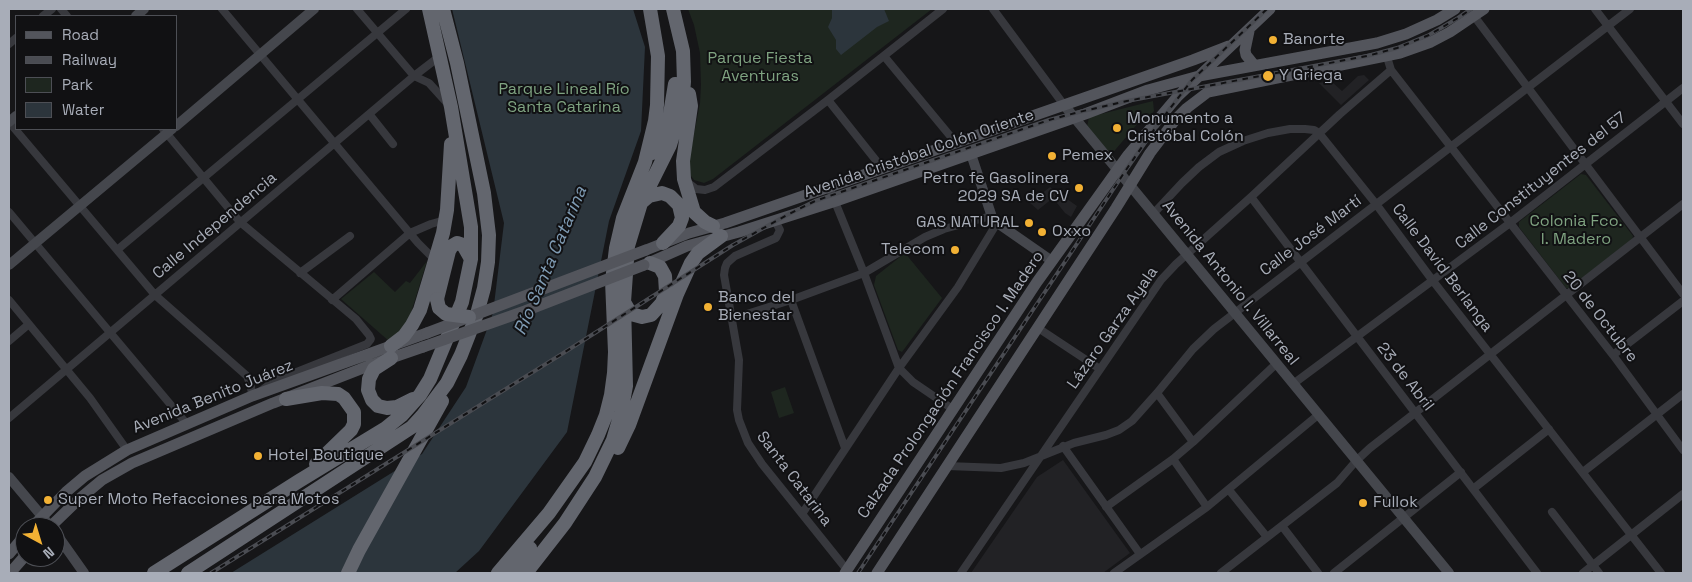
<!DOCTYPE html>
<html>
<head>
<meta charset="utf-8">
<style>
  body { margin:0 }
  #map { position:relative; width:1692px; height:582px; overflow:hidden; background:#161618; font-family:"Space Grotesk",sans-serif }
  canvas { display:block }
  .frame { position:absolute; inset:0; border:10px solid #a8adb8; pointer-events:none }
  .legend { position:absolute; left:15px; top:15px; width:162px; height:115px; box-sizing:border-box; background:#111113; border:1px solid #4d4f55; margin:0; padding:6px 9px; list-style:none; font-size:15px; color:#a8adb8 }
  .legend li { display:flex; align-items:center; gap:10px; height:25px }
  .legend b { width:25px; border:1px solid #4d4f55 }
  .north { position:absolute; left:15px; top:517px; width:50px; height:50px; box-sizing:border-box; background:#111113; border:1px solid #4d4f55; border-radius:50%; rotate:141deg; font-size:14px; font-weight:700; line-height:20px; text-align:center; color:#a8adb8 }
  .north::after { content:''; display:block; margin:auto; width:18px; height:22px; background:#f2b134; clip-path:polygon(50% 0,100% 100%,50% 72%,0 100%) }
</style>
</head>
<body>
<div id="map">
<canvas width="1692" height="582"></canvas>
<div class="frame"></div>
<ul class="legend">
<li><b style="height:6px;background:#53555c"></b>Road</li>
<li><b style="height:6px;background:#4a4c52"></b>Railway</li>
<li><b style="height:14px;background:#1e261f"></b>Park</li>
<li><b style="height:14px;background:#2c353c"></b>Water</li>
</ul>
<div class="north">N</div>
</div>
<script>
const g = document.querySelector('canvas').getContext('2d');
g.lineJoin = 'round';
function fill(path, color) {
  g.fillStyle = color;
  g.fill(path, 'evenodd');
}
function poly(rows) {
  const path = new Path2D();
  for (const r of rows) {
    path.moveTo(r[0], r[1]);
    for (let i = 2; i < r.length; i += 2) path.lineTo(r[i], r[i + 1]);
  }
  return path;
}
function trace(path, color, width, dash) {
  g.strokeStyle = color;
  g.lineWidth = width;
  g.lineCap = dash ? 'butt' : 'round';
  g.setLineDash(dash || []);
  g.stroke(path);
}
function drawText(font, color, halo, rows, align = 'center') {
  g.font = font + ' "Space Grotesk",sans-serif';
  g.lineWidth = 4;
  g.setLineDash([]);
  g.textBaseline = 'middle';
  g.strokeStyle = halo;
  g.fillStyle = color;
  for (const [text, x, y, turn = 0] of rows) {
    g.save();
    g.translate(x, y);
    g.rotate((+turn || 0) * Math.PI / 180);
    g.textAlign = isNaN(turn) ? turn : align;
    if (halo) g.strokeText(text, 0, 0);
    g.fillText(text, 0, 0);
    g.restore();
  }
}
fill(poly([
  [1364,75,1369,80,1341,105,1319,83,1331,81,1342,91,1358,76],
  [1050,187,1077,206,1071,217,1065,213,1053,198,1038,210,1030,203],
  [1063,460,1130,553,1103,573,971,573,1037,477]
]), '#222225');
fill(poly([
  [688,9,932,9,713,179,704,183,694,180,691,176,688,165,700,103,701,85,700,53,694,25],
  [1153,101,1154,111,1151,115,1139,122,1110,156,1087,127,1089,117],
  [1581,174,1586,175,1633,236,1632,242,1572,289,1566,288,1519,227,1519,222],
  [905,253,942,298,902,352,898,350,874,285,876,276],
  [427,261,410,316,404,329,390,342,341,299,374,272,395,292,406,281,410,283],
  [785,387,794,413,779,418,771,392]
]), '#1e261f');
fill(poly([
  [452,9,633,9,645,47,641,131,609,221,567,432,479,551,455,573,231,573,422,454,466,387,493,313,504,223],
  [832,9,884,9,889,21,877,27,841,55,836,49,836,40,828,27,832,18]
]), '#2c353c');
trace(poly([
  [61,9,67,16],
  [222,9,418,243,435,260],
  [357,9,414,76,429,83,448,104],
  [993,9,1064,105],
  [1595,9,1683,124],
  [43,16,52,9],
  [1474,16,1683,294],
  [9,44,16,38],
  [884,56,956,143],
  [1387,57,1391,70,1613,355,1683,450],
  [828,100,882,168],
  [370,115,393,144],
  [9,122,155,295,247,376,251,387,252,396],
  [163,129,240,222,356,319,369,335,371,339,367,344,274,381,261,391],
  [687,182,696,189,705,190,714,187,828,100,943,9],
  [829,187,864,273,899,368,913,382,954,410],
  [1251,197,1537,573],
  [9,212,186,423],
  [1154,213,1182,183,1199,167,1219,152,1243,141,1268,133,1290,129,1305,129,1314,130,1319,133,1376,204,1433,281,1661,573],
  [775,221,780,230,776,238,735,256,727,263,725,268,724,275,739,360,737,410,739,420,748,443,762,464,847,570],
  [117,250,406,9],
  [300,273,350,236],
  [9,300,90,398,127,450],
  [332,300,410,233,431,224,445,220],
  [791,300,845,448],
  [731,319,791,300,864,273,925,237,944,229,991,216],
  [1038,328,1100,369],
  [9,341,29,324],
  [1613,355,1683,301],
  [1293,384,1510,223,1683,88],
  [1157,393,1193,442],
  [9,418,414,76,440,56],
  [1063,446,1140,554],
  [1173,459,1207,507],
  [947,466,1001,468,1024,463,1074,443,1106,435,1119,430,1132,421,1157,393,1193,349,1214,329,1630,9],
  [1583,472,1683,394],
  [1473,489,1549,429],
  [1229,490,1267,537],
  [1106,507,1173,459,1193,442,1276,364],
  [1552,512,1599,573],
  [802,514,899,368,958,287,997,223],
  [1282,526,1318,573],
  [961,573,1161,280,1176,264,1251,197,1340,114,1391,70],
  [1114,573,1207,507,1318,415],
  [1221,573,1337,483,1356,461,1370,448,1683,204],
  [1334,573,1461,472],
  [1583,573,1683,494]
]), '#37383d', 8);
trace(poly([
  [136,16,144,9],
  [1064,105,1449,573],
  [9,122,16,116],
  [176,126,314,9],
  [971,154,993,220,1052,261],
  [9,265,172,129],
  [9,477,51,527],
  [55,532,84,573]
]), '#45474d', 10);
trace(poly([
  [1249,31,1245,50,1246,55,1254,65],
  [646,250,689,233,725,223,829,187,1193,60,1229,46],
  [644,265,687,246,739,232,836,201,1085,114,1148,90,1199,76,1377,43,1406,34,1437,20,1455,9],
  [32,527,66,492,85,476,127,450,252,396,427,333],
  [50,527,78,500,102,480,132,463,273,403,368,366,423,347],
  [9,554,25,535],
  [10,573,25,556],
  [845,573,1037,282,1128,155,1178,96,1270,9],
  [877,573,1116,208,1150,153,1176,119,1187,108,1208,92,1400,53,1431,42,1450,32,1484,9]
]), '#53555c', 11);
trace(poly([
  [689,94,691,106,683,161,684,179,694,212,705,222,713,226],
  [652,153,659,143,665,128,670,114,675,84],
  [642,202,649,196,662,193,670,196,679,205,682,218,679,226,663,243],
  [437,299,449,251,452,246,457,243,463,245,471,259],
  [624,302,631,314,642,317,651,315,662,303,666,292,665,276,660,267,650,263],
  [391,346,404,336,412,325,420,310,430,277,443,233,447,210,451,144],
  [391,358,374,369,369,379,368,390,372,400,378,406,387,408,397,407,413,399],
  [286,399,322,393,338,394,344,398,354,412,354,424,351,430,316,464],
  [618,448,629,425,677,294,691,263,698,253,721,236],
  [154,573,299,481,386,428,402,415,420,395,430,379,462,302,471,259,471,227,451,107,429,9],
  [188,573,412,427,423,415,447,383,461,355,477,314,484,288,488,262,489,235,484,193,457,63,443,9],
  [348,573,359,550,442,401],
  [498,573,549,513,585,462,598,435,606,415,611,395,614,373,615,352,612,281,616,248,623,218,645,162,655,121,657,105,658,56,650,9],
  [511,573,530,548],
  [526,573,565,523,595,477,613,440,621,413,626,386,624,302,628,246,641,203,670,145,682,105,684,82,683,51,673,9]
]), '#63666e', 14);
const rail = poly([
  [211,573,565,352,733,245,787,215,815,201,1049,120,1079,112,1127,101,1367,56,1397,48,1429,35,1458,18,1471,9],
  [858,573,1128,167,1158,124,1192,80,1267,9]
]);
trace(rail, '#4a4c52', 4);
trace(rail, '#111113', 2, [5.5]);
trace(poly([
  [427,333,646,250],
  [423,347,525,311,644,265]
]), '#53555c', 11);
trace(poly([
  [437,299,439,308,446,314,469,317]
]), '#63666e', 14);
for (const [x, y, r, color] of [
  [1273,40,5,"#f2b134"],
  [1268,76,6,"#f2b134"],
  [1117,128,5,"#f2b134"],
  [1052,156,5,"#f2b134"],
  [1079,188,5,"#f2b134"],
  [1029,223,5,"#f2b134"],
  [1042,232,5,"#f2b134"],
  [955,250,5,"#f2b134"],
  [708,307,5,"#f2b134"],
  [258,456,5,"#f2b134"],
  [48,500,5,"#f2b134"],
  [1363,503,5,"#f2b134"]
]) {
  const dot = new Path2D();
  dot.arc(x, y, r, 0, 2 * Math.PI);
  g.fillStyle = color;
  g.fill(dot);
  trace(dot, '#111113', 2);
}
drawText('16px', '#a8adb8', '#111113', [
  ["Banorte",1283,40],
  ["Y Griega",1279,76],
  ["Monumento a",1127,119],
  ["Cristóbal Colón",1127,137],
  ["Pemex",1062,156],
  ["Petro fe Gasolinera",1069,179,"right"],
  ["2029 SA de CV",1069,197,"right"],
  ["GAS NATURAL",1019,223,"right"],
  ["Oxxo",1052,232],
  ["Telecom",945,250,"right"],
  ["Banco del",718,298],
  ["Bienestar",718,316],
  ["Hotel Boutique",268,456],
  ["Super Moto Refacciones para Motos",58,500],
  ["Fullok",1373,503]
], 'left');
drawText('16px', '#7fa381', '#111113', [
  ["Parque Fiesta",760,59],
  ["Aventuras",760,77],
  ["Parque Lineal Río",564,90],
  ["Santa Catarina",564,108],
  ["Colonia Fco.",1576,222],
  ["I. Madero",1576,240]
]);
drawText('16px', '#a8adb8', '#111113', [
  ["Avenida Cristóbal Colón Oriente",919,154,-19],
  ["Calle Constituyentes del 57",1541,181,-38],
  ["Calle Independencia",215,226,-40],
  ["Calle José Martí",1311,236,-37],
  ["Calle David Berlanga",1442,268,53],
  ["Avenida Antonio I. Villarreal",1230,283,51],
  ["20 de Octubre",1600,317,52],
  ["Lázaro Garza Ayala",1113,328,-55],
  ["23 de Abril",1405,377,52],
  ["Calzada Prolongación Francisco I. Madero",951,385,-56],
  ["Avenida Benito Juárez",213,397,-22],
  ["Santa Catarina",794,479,53]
]);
drawText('italic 18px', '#7f9bb3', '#111113', [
  ["Río Santa Catarina",551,261,-67]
]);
</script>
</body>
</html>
